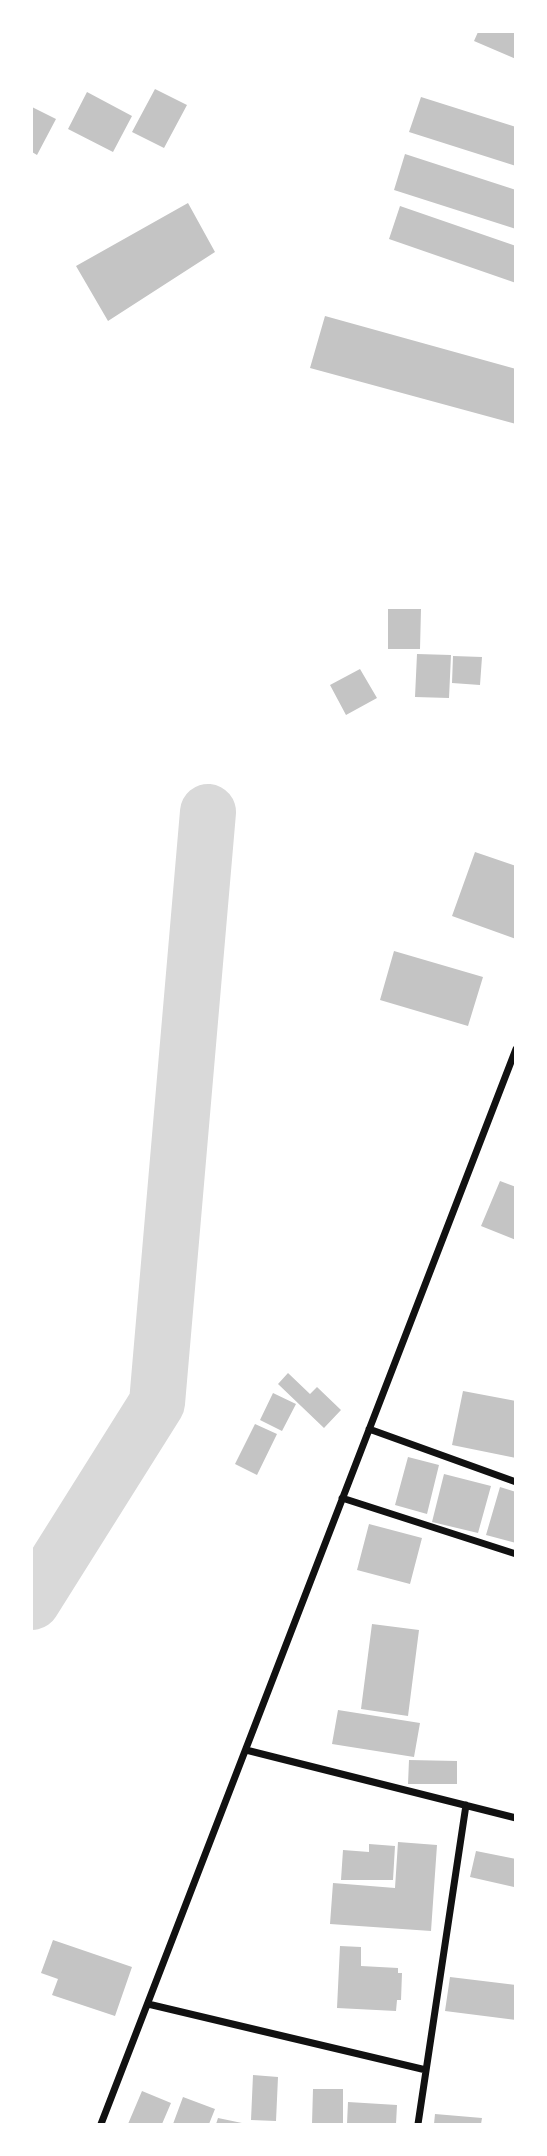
<!DOCTYPE html>
<html>
<head>
<meta charset="utf-8">
<style>
  body { margin:0 }
  #map { position:relative; width:547px; height:2156px; overflow:hidden; background:#fff; font-family:Lora,serif }
  canvas { display:block }
  .frame { position:absolute; inset:0; border:33px solid #fff; pointer-events:none }
</style>
</head>
<body>
<div id="map">
<canvas width="547" height="2156"></canvas>
<div class="frame"></div>
</div>
<script>
const g = document.querySelector('canvas').getContext('2d');
g.lineJoin = 'round';
function poly(rows) {
  const path = new Path2D();
  for (const r of rows) {
    path.moveTo(r[0], r[1]);
    for (let i = 2; i < r.length; i += 2) path.lineTo(r[i], r[i + 1]);
  }
  return path;
}
function trace(path, color, width, dash) {
  g.strokeStyle = color;
  g.lineWidth = width;
  g.lineCap = dash ? 'butt' : 'round';
  g.setLineDash(dash || []);
  g.stroke(path);
}
function fill(path, color) {
  g.fillStyle = color;
  g.fill(path, 'evenodd');
}
trace(poly([
  [32,1602,157,1403,208,812]
]), '#d9d9d9', 56);
fill(poly([
  [478,32,516,32,516,59,474,41],
  [155,89,187,105,164,148,132,132],
  [87,92,132,116,113,152,68,129],
  [421,97,516,127,516,166,409,132],
  [32,107,56,119,37,155,32,152],
  [405,154,516,190,516,229,394,190],
  [188,203,215,252,108,321,76,266],
  [400,206,516,246,516,283,389,239],
  [325,316,516,369,516,424,310,368],
  [388,609,421,609,420,649,388,649],
  [417,654,451,655,449,698,415,697],
  [453,656,482,657,480,685,452,683],
  [360,669,377,698,346,715,330,685],
  [475,852,516,866,516,939,452,916],
  [394,951,483,977,468,1026,380,1000],
  [500,1181,516,1187,516,1240,481,1226],
  [288,1373,310,1394,317,1387,341,1410,324,1428,278,1384],
  [463,1391,516,1401,516,1458,452,1445],
  [273,1393,296,1404,282,1431,260,1420],
  [255,1424,277,1434,257,1475,235,1464],
  [408,1457,439,1465,427,1514,395,1505],
  [444,1474,491,1486,478,1533,432,1522],
  [500,1487,516,1492,516,1543,486,1535],
  [369,1524,422,1538,410,1584,357,1570],
  [372,1624,419,1630,408,1716,361,1709],
  [338,1710,420,1723,414,1757,332,1744],
  [409,1760,457,1761,457,1784,408,1784],
  [398,1842,437,1845,431,1931,330,1924,333,1883,395,1888],
  [369,1844,395,1846,393,1880,341,1880,343,1850,369,1852],
  [476,1851,516,1859,514,1887,470,1877],
  [53,1940,132,1967,115,2016,52,1995,58,1979,41,1973],
  [340,1946,361,1947,361,1966,398,1968,398,1973,402,1973,401,2000,397,2000,396,2011,337,2008],
  [450,1977,516,1985,516,2020,445,2011],
  [253,2075,278,2077,276,2121,251,2120],
  [313,2089,343,2089,343,2124,312,2124],
  [142,2091,171,2103,162,2124,128,2124],
  [183,2097,215,2109,209,2124,173,2124],
  [348,2102,397,2105,396,2124,347,2124],
  [435,2114,482,2118,481,2124,434,2124],
  [218,2118,242,2123,242,2124,216,2124]
]), '#c4c4c4');
trace(poly([
  [369,1429,516,1482],
  [342,1498,516,1554],
  [246,1750,516,1818],
  [148,2004,426,2070],
  [101,2124,516,1049],
  [418,2124,466,1805]
]), '#111', 7);
</script>
</body>
</html>
